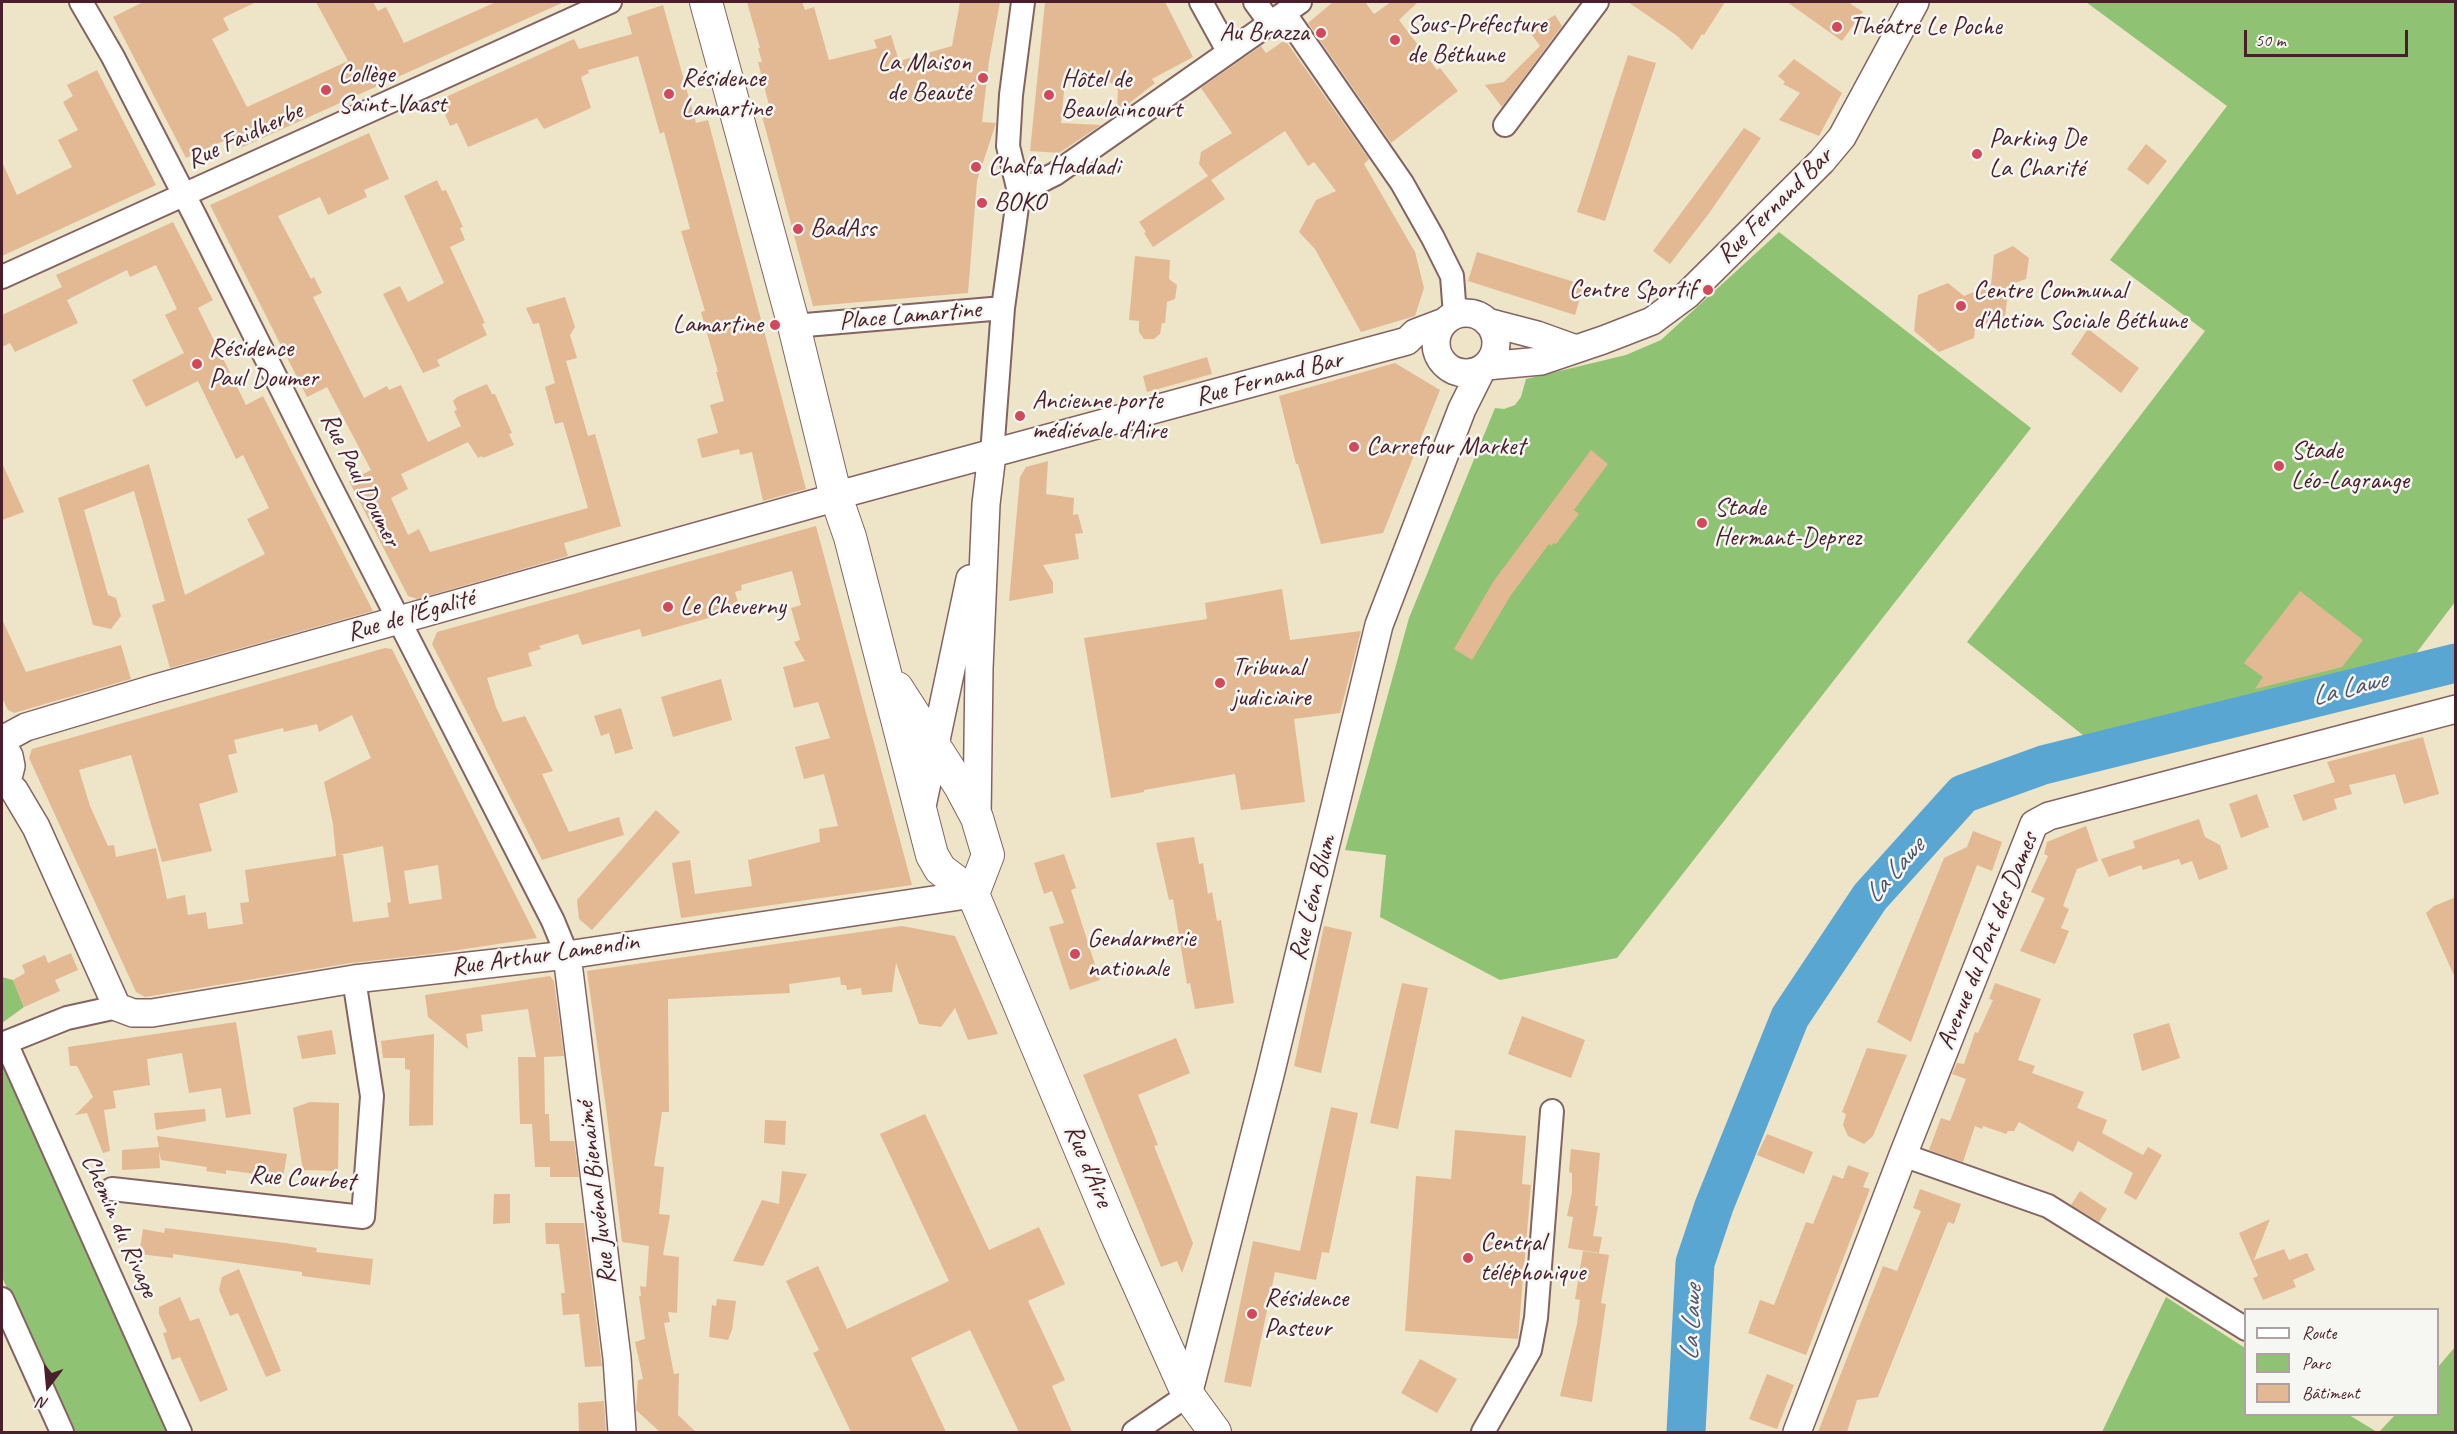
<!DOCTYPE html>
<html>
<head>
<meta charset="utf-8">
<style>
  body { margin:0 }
  #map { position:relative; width:2457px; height:1434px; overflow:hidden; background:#eee4c8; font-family:Caveat,sans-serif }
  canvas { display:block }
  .frame { position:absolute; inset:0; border:3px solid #4a1f2b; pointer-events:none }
  .legend { position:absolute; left:2244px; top:1308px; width:195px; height:108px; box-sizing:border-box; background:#f6f6f2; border:2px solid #b1a0a2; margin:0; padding:8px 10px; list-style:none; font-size:18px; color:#4a1f2b }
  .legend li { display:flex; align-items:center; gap:12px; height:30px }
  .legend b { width:30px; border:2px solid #b1a0a2 }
  .north { position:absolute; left:18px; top:1356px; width:60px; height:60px; -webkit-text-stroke:4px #f6f6f2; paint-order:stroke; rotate:196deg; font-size:16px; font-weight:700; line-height:24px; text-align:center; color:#4a1f2b }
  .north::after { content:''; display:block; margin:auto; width:21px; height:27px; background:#4a1f2b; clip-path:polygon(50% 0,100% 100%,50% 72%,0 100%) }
  .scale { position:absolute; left:2244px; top:30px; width:164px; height:27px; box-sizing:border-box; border:3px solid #4a1f2b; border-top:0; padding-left:8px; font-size:18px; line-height:21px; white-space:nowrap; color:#4a1f2b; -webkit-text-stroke:4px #f6f6f2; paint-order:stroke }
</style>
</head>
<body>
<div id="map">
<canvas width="2457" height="1434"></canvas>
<div class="frame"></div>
<ul class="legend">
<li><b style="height:8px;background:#fff"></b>Route</li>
<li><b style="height:16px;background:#90c273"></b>Parc</li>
<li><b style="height:16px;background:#e3b994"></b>Bâtiment</li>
</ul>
<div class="north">N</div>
<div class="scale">50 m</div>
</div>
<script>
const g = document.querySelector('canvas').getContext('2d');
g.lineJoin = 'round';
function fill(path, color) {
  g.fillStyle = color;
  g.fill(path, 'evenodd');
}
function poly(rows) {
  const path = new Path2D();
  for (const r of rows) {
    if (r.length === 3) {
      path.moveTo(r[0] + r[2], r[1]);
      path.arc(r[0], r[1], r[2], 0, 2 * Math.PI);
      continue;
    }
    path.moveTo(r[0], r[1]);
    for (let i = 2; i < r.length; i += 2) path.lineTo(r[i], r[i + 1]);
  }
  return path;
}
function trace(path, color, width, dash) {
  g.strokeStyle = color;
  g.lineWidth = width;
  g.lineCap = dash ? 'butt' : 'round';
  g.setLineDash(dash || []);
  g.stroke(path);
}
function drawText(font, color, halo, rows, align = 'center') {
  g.font = font + ' Caveat,sans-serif';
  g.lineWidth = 5;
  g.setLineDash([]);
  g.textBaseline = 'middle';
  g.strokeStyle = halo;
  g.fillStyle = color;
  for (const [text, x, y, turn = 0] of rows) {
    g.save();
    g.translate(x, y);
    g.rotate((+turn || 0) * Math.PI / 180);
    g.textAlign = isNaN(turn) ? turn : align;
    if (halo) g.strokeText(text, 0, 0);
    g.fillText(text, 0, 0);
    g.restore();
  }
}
fill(poly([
  [2086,2,2455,2,2455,602,2405,668,2286,694,2099,748,1967,642,2205,331,2110,260,2227,106],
  [1779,232,2031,428,1617,958,1500,980,1380,917,1386,855,1345,850,1409,618,1495,408,1504,409,1515,405,1521,397,1526,379,1626,355,1661,340],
  [2,977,13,980,24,1007,2,1023],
  [2,1062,74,1218,169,1432,71,1432,2,1277],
  [2166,1297,2245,1348,2246,1414,2349,1415,2377,1432,2102,1432],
  [2455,1347,2455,1432,2379,1432,2395,1415,2438,1414,2438,1367]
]), '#90c273');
trace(poly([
  [1686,1432,1695,1263,1714,1206,1790,1017,1870,897,1963,794,2043,765,2456,663]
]), '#5aa6d2', 39);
fill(poly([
  [143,2,256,2,223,18,229,30,212,39,247,107,348,61,316,2,373,2,378,11,386,7,404,43,496,2,564,2,238,149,232,137,186,158,113,17],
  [747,2,802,2,805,10,814,7,829,60,877,48,874,40,891,35,899,61,952,46,960,2,1000,2,989,61,982,122,996,123,977,181,968,293,813,306,762,116,771,113,758,62,762,62,758,48,760,48],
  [1045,2,1165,2,1193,57,1152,79,1155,83,1117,113,1118,90,1103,75,1066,70,1061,123,1101,125,1059,153,1030,151],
  [1333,2,1365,2,1374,14,1391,2,1418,2,1399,20,1437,70,1440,68,1458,91,1391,143,1308,23],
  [1628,2,1725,2,1704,35,1702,34,1692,50,1676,35],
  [1787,2,1848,2,1863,12,1842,41],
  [663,5,696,123,708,120,806,489,763,501,752,452,740,455,739,449,702,458,697,439,718,433,710,405,724,401,716,372,718,372,701,312,705,311,681,231,690,229,664,132,660,134,638,56,588,70,589,73,581,77,591,108,544,129,537,118,468,147,457,123,450,126,439,100,574,39,579,49,632,34,627,17],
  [1555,15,1562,26,1502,107,1485,85,1504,82,1540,46,1529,31],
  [1285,40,1369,159,1364,164,1415,252,1424,288,1415,316,1361,332,1315,249,1299,232,1316,200,1336,191,1314,162,1308,166,1285,131,1211,180,1225,199,1153,247,1144,233,1146,232,1139,222,1208,176,1199,164,1201,152,1232,133,1201,88,1261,46,1266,53],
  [1628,55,1656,63,1605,221,1577,212],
  [1794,59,1842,93,1819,136,1779,120,1800,93,1783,84,1785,82,1778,76],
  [97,70,156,185,2,256,2,162,17,195,72,167,58,140,78,130,63,102,73,96,67,85],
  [1744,128,1761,138,1710,212,1670,264,1653,251],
  [369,133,389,179,364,190,367,197,328,215,320,197,278,216,311,279,314,277,322,293,313,297,364,398,387,386,389,390,401,385,428,442,461,426,454,411,457,410,453,401,457,397,487,384,492,394,495,394,512,433,509,434,514,445,483,458,482,456,478,458,468,442,401,474,408,489,391,498,408,535,419,529,430,552,588,508,563,422,555,424,545,387,555,383,539,323,533,324,526,308,565,297,575,327,570,335,577,358,566,361,588,436,595,434,621,526,564,543,568,556,417,599,408,596,349,481,371,470,327,387,307,397,210,205],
  [2146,144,2167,161,2148,185,2127,169],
  [437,180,442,191,446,190,463,227,460,228,465,240,450,247,485,323,482,324,487,335,437,360,440,366,423,373,383,294,400,286,408,302,444,283,404,196],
  [173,222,213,300,198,308,246,405,263,396,373,611,170,668,152,605,165,601,134,491,84,510,108,595,116,598,121,616,111,629,93,625,58,498,149,464,185,595,265,554,247,519,269,508,243,455,236,459,198,381,146,407,132,380,184,353,165,315,177,309,156,265,130,277,127,270,67,300,78,323,15,352,10,343,2,347,2,315,62,287,56,275],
  [2013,246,2029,258,2026,279,2009,285,2005,317,1975,328,1974,338,1939,352,1914,331,1918,295,1948,283,1964,296,1991,285,1994,255],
  [1477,252,1584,285,1575,315,1468,281],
  [1135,256,1170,260,1169,279,1177,285,1175,299,1167,302,1165,323,1162,323,1160,334,1154,339,1144,339,1139,332,1139,321,1129,320],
  [2088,329,2139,368,2121,393,2071,354],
  [1207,357,1212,374,1147,392,1143,376],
  [1395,363,1440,390,1383,533,1321,544,1298,464,1296,464,1279,396],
  [1591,450,1608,464,1574,510,1579,514,1556,544,1554,543,1551,546,1549,544,1511,595,1472,660,1454,649,1493,582],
  [1048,461,1046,494,1074,498,1073,515,1078,514,1083,533,1075,534,1079,559,1043,565,1053,582,1053,593,1009,601,1020,477,1026,467],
  [2,463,24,512,2,520],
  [816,526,912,885,681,918,672,863,690,860,695,894,752,886,748,860,820,842,819,829,838,826,824,774,804,779,795,747,830,738,818,702,794,708,783,667,805,661,794,642,800,640,791,608,801,605,792,571,741,585,742,590,735,592,740,609,642,637,640,629,582,645,578,634,539,646,541,649,528,653,532,666,487,678,496,707,503,722,525,716,553,771,542,774,569,832,619,817,624,835,542,860,432,644,437,632],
  [1282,589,1290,640,1361,631,1340,713,1294,719,1305,802,1241,810,1235,774,1144,790,1144,792,1111,798,1084,638,1207,619,1205,603],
  [2300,591,2363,640,2342,667,2255,689,2263,677,2244,663],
  [2,619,26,672,121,645,131,679,14,713,8,710,2,698],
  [385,648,392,649,537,938,432,954,351,963,145,997,136,992,29,758,32,749],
  [352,715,371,758,324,782,333,824,336,856,245,870,249,902,240,903,243,924,208,929,206,912,188,915,185,895,167,899,156,848,116,857,114,845,108,846,90,806,79,770,131,755,162,862,212,851,199,804,238,792,228,755,237,753,234,740,283,728,284,732,317,724,319,732],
  [383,846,391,902,387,903,389,917,353,922,343,855,339,855],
  [438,865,442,899,409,904,404,871],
  [721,679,732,720,673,737,661,697],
  [621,708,633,749,615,754,609,733,601,736,594,716],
  [2423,737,2439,794,2404,804,2395,774,2349,785,2352,794,2334,799,2337,809,2303,821,2293,795,2335,782,2327,762],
  [2257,794,2269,827,2241,838,2229,804],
  [656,810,680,832,592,930,579,919,577,900],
  [2199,819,2205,837,2220,845,2228,869,2199,880,2192,861,2181,865,2179,859,2143,870,2141,865,2109,877,2101,859,2135,848,2133,841],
  [2086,826,2098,861,2077,869,2063,906,2069,909,2061,928,2069,931,2055,964,2020,951,2045,898,2031,892,2048,856,2044,854,2047,842],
  [1973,831,2002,842,1992,871,1977,865,1911,1042,1877,1022,1944,858,1967,847],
  [1194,837,1199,864,1203,863,1208,894,1212,892,1217,921,1221,920,1234,1003,1195,1009,1190,983,1187,984,1173,899,1169,900,1156,843],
  [1064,854,1076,888,1071,890,1100,980,1070,990,1049,927,1064,923,1052,891,1044,894,1034,863],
  [2456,897,2456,980,2426,913,2434,906],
  [902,926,955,936,998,1034,968,1040,955,1008,941,1027,919,1024,896,963,892,992,862,995,861,988,847,990,846,985,841,985,840,977,789,984,790,993,668,999,669,1112,662,1112,654,1166,664,1167,659,1214,670,1215,663,1255,679,1257,677,1313,668,1312,670,1322,664,1323,674,1374,679,1373,678,1415,696,1432,660,1432,636,1410,638,1380,643,1379,635,1342,645,1339,639,1296,641,1296,640,1286,646,1287,649,1246,622,1242,606,1108,587,971],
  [1324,926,1352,932,1321,1073,1294,1066],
  [71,953,78,970,55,980,60,991,24,1007,13,980,25,973,22,965,45,955,48,963],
  [550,976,554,981,564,1056,544,1057,545,1114,549,1114,550,1141,574,1141,579,1177,550,1177,550,1167,535,1167,532,1124,520,1124,518,1057,536,1057,528,1009,481,1015,483,1031,466,1034,468,1049,428,1017,425,995],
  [1402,983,1428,988,1398,1129,1370,1123],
  [1995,983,2041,999,2018,1060,2035,1066,2032,1073,2084,1092,2077,1108,2107,1120,2102,1133,2143,1155,2148,1147,2162,1155,2136,1200,2124,1193,2133,1173,2078,1141,2073,1152,2019,1122,2014,1131,2008,1131,2006,1134,1983,1126,1982,1129,1975,1126,1963,1162,1929,1150,1941,1118,1950,1121,1966,1079,1952,1074,1957,1063,1964,1064,1975,1032,1978,1033,1993,1000,1989,999],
  [1522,1016,1585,1040,1571,1078,1508,1054],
  [236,1022,251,1114,226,1118,221,1088,189,1093,182,1053,147,1059,150,1085,113,1091,116,1108,104,1110,110,1151,103,1153,87,1113,75,1115,93,1097,77,1066,70,1066,68,1047],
  [2169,1023,2180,1058,2142,1071,2133,1034],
  [332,1030,336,1054,302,1059,297,1036],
  [434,1034,433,1125,409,1126,410,1070,405,1069,405,1058,383,1058,381,1041],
  [1176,1038,1190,1073,1138,1095,1158,1145,1154,1146,1193,1243,1182,1273,1177,1261,1161,1267,1083,1075],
  [1867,1048,1907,1055,1873,1136,1864,1144,1848,1136,1843,1125,1846,1114,1842,1112],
  [310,1102,339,1103,338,1171,303,1170,293,1108],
  [1331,1107,1358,1113,1329,1253,1322,1252,1316,1280,1275,1272,1251,1387,1224,1382,1253,1241,1300,1251],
  [205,1109,206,1121,156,1130,154,1113],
  [925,1114,989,1250,1039,1227,1065,1284,1028,1301,1065,1380,1052,1386,1072,1432,1019,1432,970,1330,911,1358,946,1432,851,1432,813,1353,819,1350,786,1281,818,1266,847,1329,949,1281,880,1134],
  [765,1120,786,1121,785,1145,764,1143],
  [1455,1130,1526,1136,1522,1184,1531,1185,1518,1339,1405,1331,1416,1176,1451,1179],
  [1767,1134,1813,1152,1804,1174,1757,1155],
  [157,1136,287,1154,283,1178,226,1170,226,1174,206,1171,207,1167,161,1160,159,1151,160,1168,122,1170,122,1150,159,1147],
  [1571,1149,1600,1153,1595,1206,1598,1206,1593,1236,1602,1237,1599,1253,1568,1248,1573,1217,1567,1216,1572,1192,1572,1173,1569,1172],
  [1848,1165,1869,1173,1863,1187,1870,1189,1806,1355,1748,1333,1760,1300,1774,1305,1806,1222,1813,1224,1833,1175,1843,1179],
  [782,1171,807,1174,763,1266,733,1261,762,1200,779,1204],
  [1920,1189,1961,1204,1954,1224,1948,1222,1878,1397,1857,1400,1847,1432,1818,1432,1883,1266,1897,1271,1921,1211,1913,1208],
  [2080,1191,2107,1209,2099,1222,2071,1205],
  [494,1194,510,1194,510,1223,493,1224],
  [2270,1219,2254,1260,2284,1249,2289,1260,2307,1253,2315,1270,2293,1280,2296,1287,2263,1300,2253,1278,2258,1276,2239,1233],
  [545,1223,584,1223,602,1366,585,1367,579,1314,563,1315,561,1293,565,1293,559,1244,546,1244],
  [165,1228,285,1243,317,1248,316,1252,373,1259,370,1285,302,1276,302,1272,173,1254,173,1258,139,1254,143,1229,164,1233],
  [1583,1251,1609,1255,1601,1303,1606,1304,1592,1402,1560,1396,1577,1324,1580,1300,1575,1299],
  [239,1269,281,1371,266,1377,238,1313,230,1316,219,1290,222,1277],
  [180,1297,190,1321,199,1318,228,1390,200,1402,180,1357,172,1360,163,1333,167,1332,159,1314,159,1307],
  [717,1299,736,1301,732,1330,728,1340,709,1337,712,1305,716,1306],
  [1420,1359,1457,1379,1437,1413,1401,1393],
  [1767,1374,1794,1385,1777,1429,1749,1419],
  [604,1401,606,1432,579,1432,578,1403]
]), '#e3b994');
const minor = poly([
  [81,2,113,57,195,216,326,478,553,921,567,955],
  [1201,2,1228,51],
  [1255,2,1271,24],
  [1285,14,1402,183,1433,238,1452,276,1455,315],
  [1505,125,1597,2],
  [1019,192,1055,174,1300,2],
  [2,277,610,2],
  [794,326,1003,308],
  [992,454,1003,308,1019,192,1008,146,1011,95,1023,2],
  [6,1043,180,1432],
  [2,1044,67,1018,117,1007],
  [1903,1155,2048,1206,2246,1329],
  [112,1189,363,1217,372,1096,354,979],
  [2,1299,62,1432],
  [1134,1432,1188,1395],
  [1483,1432,1530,1350,1536,1318,1552,1111]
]);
const tertiary = poly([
  [1466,343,30],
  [1487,322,1537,335,1576,349],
  [1486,366,1541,361,1603,340,1652,321,1687,295,1822,161,1842,137,1915,2],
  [849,492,1407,341,1415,333,1444,322],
  [2,740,26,727,153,689,823,501],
  [2,744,9,756,11,766,9,774,2,784],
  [4,782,14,790,36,827,117,1007,133,1013,152,1013,354,979,567,955,973,894],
  [921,811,970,579],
  [977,818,979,668,986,504,992,454],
  [567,955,617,1358,622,1432],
  [1188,1395,1270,1075,1379,625,1462,409,1482,369],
  [1797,1432,1903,1155,2034,824,2049,816,2456,709]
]);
const secondary = poly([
  [706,2,794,326,833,485],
  [841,511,850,537,932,855,940,869,973,894],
  [897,688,960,786,977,818,988,855,973,894],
  [973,894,1115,1232,1188,1395,1215,1432]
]);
trace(minor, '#836462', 26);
trace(tertiary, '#836462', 30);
trace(secondary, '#836462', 34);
trace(minor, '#fff', 22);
trace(tertiary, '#fff', 27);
trace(secondary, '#fff', 32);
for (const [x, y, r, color] of [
  [1837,27,6,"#d1495b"],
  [1321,33,6,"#d1495b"],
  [1395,40,6,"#d1495b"],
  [983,78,6,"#d1495b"],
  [326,90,6,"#d1495b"],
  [669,94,6,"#d1495b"],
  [1049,95,6,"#d1495b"],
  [1977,154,6,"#d1495b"],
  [976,167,6,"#d1495b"],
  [982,203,6,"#d1495b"],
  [798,229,6,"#d1495b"],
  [1708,290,6,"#d1495b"],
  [1961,306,6,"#d1495b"],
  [775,325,6,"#d1495b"],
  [197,364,6,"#d1495b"],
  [1020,416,6,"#d1495b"],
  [1354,447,6,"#d1495b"],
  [2279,466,6,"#d1495b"],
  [1702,523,6,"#d1495b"],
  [668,607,6,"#d1495b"],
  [1220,683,6,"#d1495b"],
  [1075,954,6,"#d1495b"],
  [1468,1258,6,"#d1495b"],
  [1252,1314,6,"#d1495b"]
]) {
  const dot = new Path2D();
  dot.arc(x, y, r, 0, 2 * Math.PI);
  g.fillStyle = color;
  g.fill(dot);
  trace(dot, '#f6f6f2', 2);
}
drawText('26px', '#4a1f2b', '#f6f6f2', [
  ["Sous-Préfecture",1407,25],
  ["de Béthune",1407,55],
  ["Théatre Le Poche",1849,27],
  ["Au Brazza",1309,33,"right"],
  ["La Maison",971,63,"right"],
  ["de Beauté",971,93,"right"],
  ["Collège",338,75],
  ["Saint-Vaast",338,105],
  ["Résidence",681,79],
  ["Lamartine",681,109],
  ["Hôtel de",1061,80],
  ["Beaulaincourt",1061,110],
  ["Parking De",1989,139],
  ["La Charité",1989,169],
  ["Chafa Haddadi",988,167],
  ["BOKO",994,203],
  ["BadAss",810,229],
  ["Centre Sportif",1696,290,"right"],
  ["Centre Communal",1973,291],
  ["d'Action Sociale Béthune",1973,321],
  ["Lamartine",763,325,"right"],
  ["Résidence",209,349],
  ["Paul Doumer",209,379],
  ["Ancienne porte",1032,401],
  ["médiévale d'Aire",1032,431],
  ["Carrefour Market",1366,447],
  ["Stade",2291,451],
  ["Léo-Lagrange",2291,481],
  ["Stade",1714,508],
  ["Hermant-Deprez",1714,538],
  ["Le Cheverny",680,607],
  ["Tribunal",1232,668],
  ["judiciaire",1232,698],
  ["Gendarmerie",1087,939],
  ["nationale",1087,969],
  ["Central",1480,1243],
  ["téléphonique",1480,1273],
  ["Résidence",1264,1299],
  ["Pasteur",1264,1329]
], 'left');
drawText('26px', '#4a1f2b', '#f6f6f2', [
  ["Rue Faidherbe",245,136,-25],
  ["Rue Fernand Bar",1775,206,-45],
  ["Place Lamartine",910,316,-5],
  ["Rue Fernand Bar",1269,379,-15],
  ["Rue Paul Doumer",360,480,63],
  ["Rue de l'Égalité",411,616,-16],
  ["Rue Léon Blum",1313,898,-76],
  ["Avenue du Pont des Dames",1988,941,-68],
  ["Rue Arthur Lamendin",545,955,-8],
  ["Rue d'Aire",1088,1166,67],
  ["Rue Courbet",302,1179,4],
  ["Rue Juvénal Bienaimé",597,1193,-97],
  ["Chemin du Rivage",119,1226,66]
]);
drawText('italic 27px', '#50556e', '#f6f6f2', [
  ["La Lawe",2349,689,-14],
  ["La Lawe",1895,871,-49],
  ["La Lawe",1692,1323,-87]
]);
</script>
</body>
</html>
